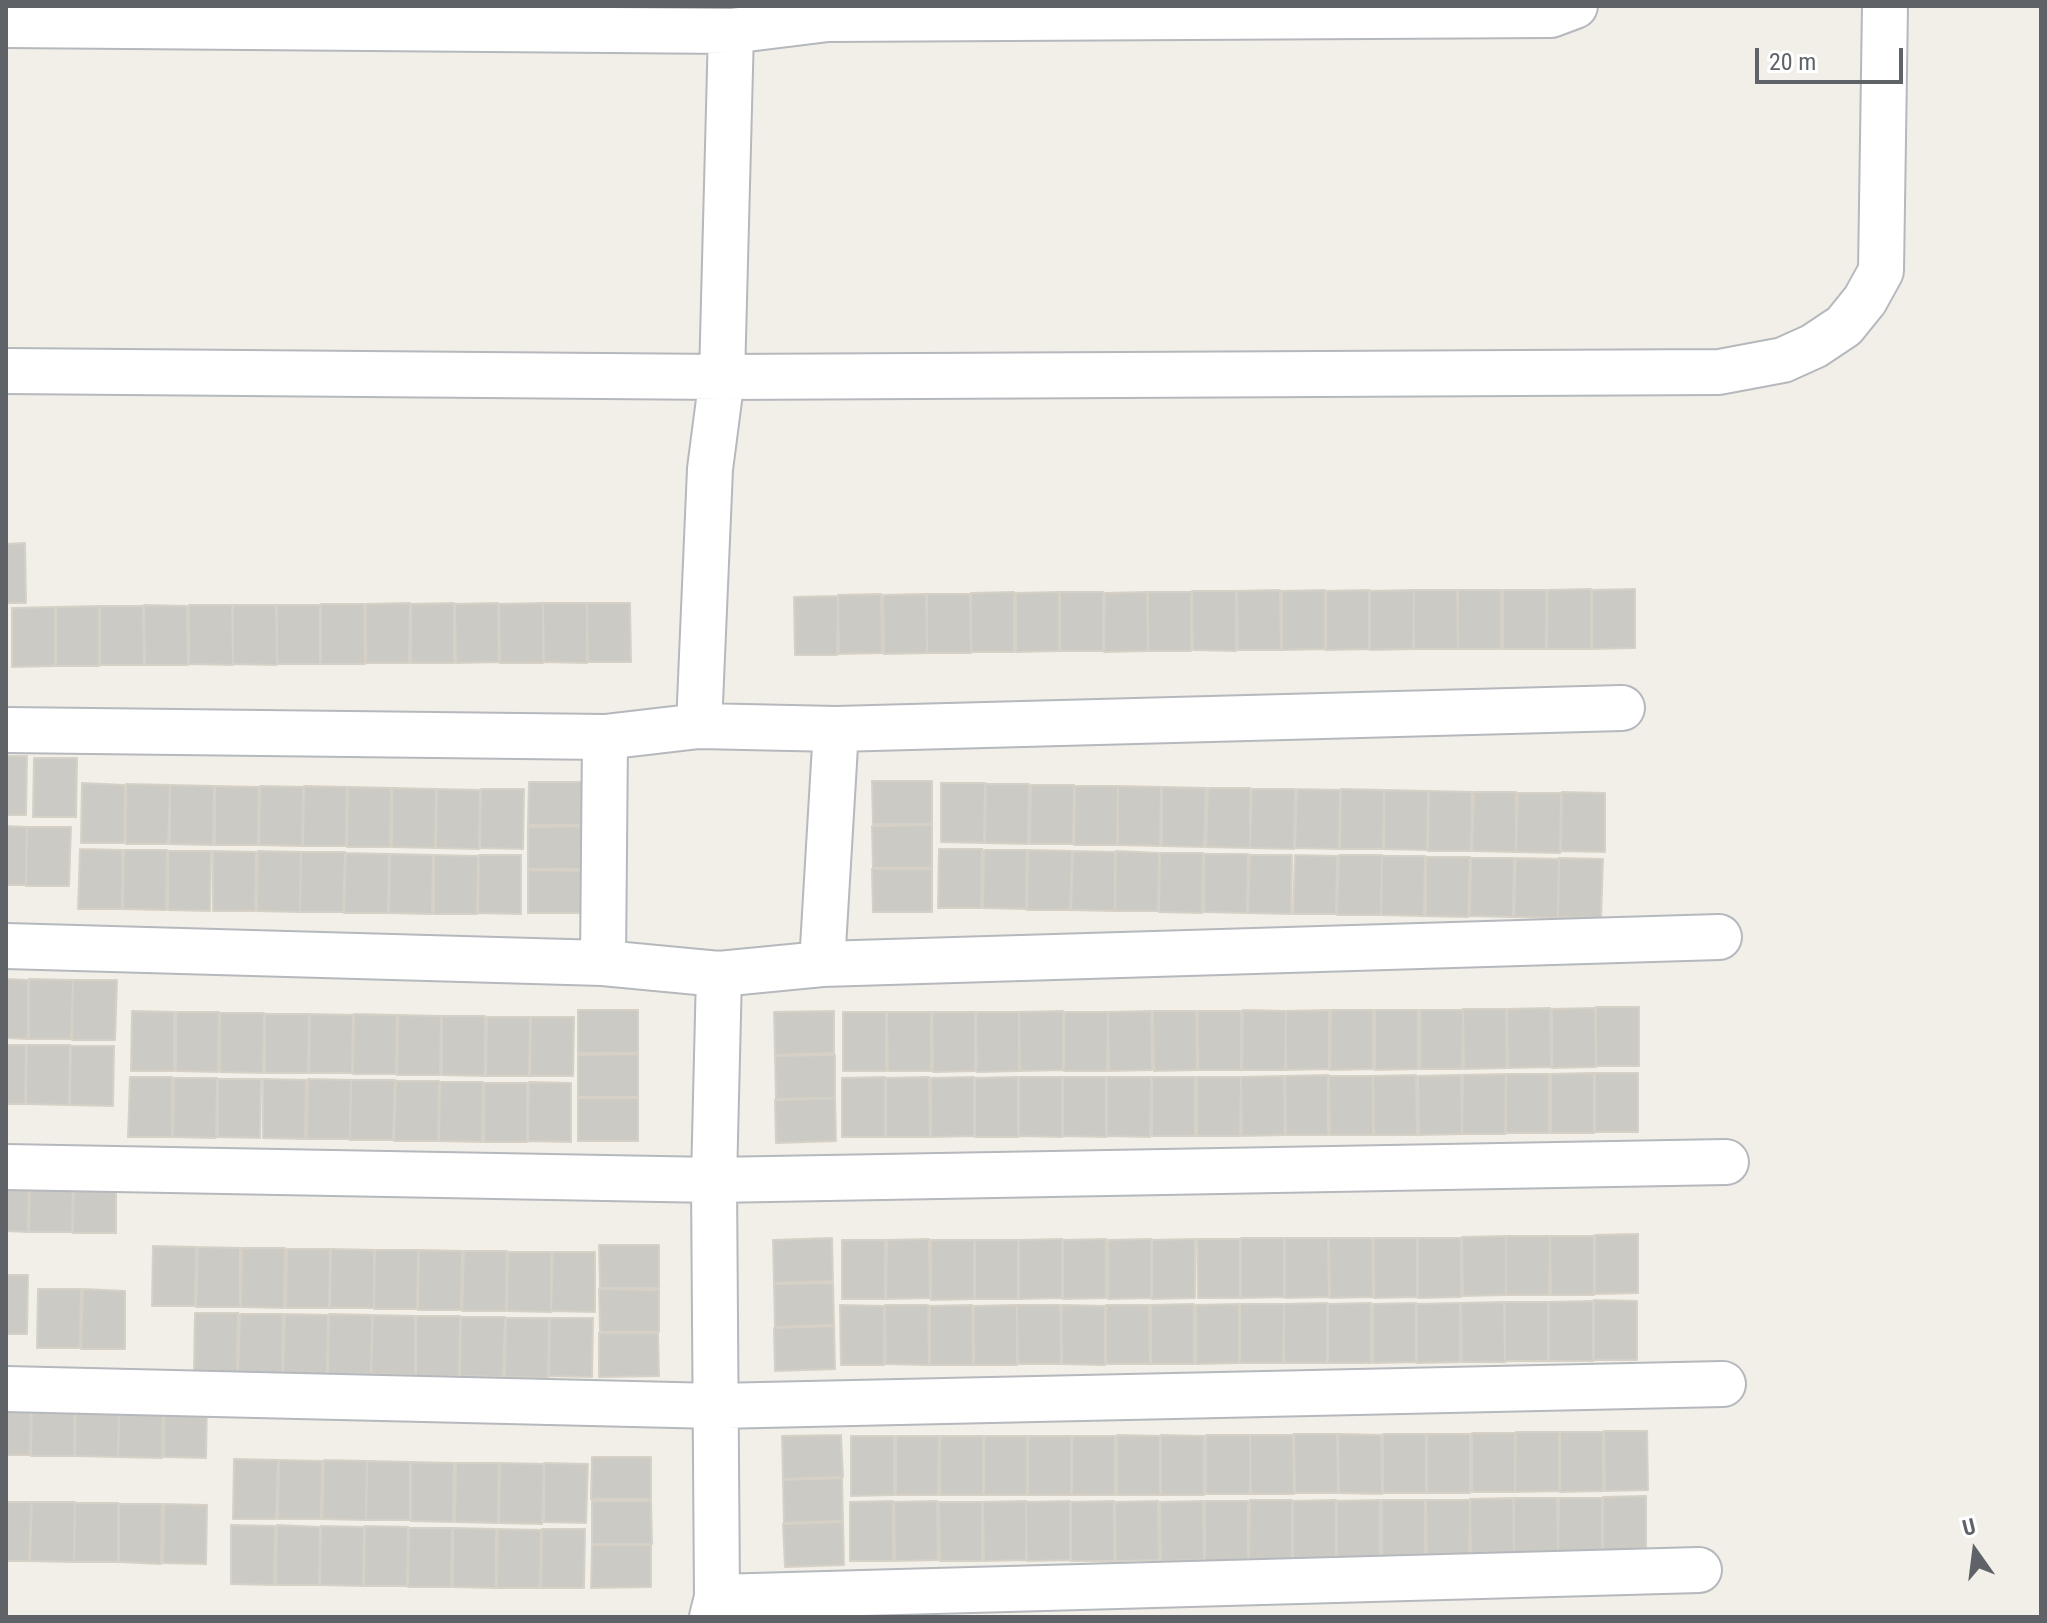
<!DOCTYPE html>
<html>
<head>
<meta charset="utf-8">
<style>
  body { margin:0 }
  #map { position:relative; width:2047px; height:1623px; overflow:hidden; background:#f1efe8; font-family:"Roboto Condensed",sans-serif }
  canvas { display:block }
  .frame { position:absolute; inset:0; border:8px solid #5f6368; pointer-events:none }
  .north { position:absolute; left:1935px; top:1511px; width:80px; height:80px; -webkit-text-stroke:6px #fff; paint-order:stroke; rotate:346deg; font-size:22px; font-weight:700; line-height:32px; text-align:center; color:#5f6368 }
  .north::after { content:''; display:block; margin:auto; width:28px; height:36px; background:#5f6368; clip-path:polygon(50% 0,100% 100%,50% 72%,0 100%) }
  .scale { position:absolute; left:1755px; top:48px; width:148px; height:36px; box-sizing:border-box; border:4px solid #5f6368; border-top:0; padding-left:10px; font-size:24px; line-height:28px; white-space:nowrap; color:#5f6368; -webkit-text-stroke:6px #fff; paint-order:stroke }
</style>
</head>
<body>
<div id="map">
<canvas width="2047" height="1623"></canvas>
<div class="frame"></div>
<div class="north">U</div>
<div class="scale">20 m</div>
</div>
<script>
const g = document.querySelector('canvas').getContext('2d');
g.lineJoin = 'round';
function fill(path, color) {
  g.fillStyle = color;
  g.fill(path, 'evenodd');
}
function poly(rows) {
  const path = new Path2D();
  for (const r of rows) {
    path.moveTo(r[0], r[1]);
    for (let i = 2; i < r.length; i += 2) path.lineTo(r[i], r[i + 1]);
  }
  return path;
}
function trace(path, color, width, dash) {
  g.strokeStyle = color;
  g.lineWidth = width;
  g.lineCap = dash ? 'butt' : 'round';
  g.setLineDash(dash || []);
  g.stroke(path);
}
const building = poly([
  [25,543,26,603,6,603,6,544,25,543],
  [1591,589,1591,649,1547,649,1548,590,1591,589],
  [1635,589,1635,648,1592,649,1592,590,1635,589],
  [1280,590,1281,650,1238,650,1237,591,1280,590],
  [1325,590,1325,649,1282,650,1282,591,1325,590],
  [1369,590,1369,649,1326,650,1326,591,1369,590],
  [1414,590,1457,590,1458,649,1414,649,1414,590],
  [1414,590,1413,649,1370,650,1370,591,1414,590],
  [1458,590,1501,590,1501,649,1458,649,1458,590],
  [1503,590,1546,590,1546,649,1503,649,1503,590],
  [1192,591,1236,591,1236,651,1193,650,1192,591],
  [1014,592,1014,652,971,652,971,593,1014,592],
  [1059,592,1059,651,1016,652,1016,593,1059,592],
  [1060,592,1103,592,1103,651,1060,651,1060,592],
  [1147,592,1148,651,1104,652,1105,593,1147,592],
  [1148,592,1191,592,1191,651,1148,651,1148,592],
  [881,594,882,653,839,654,838,595,881,594],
  [926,594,927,653,884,654,883,595,926,594],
  [927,594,970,594,971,653,927,653,927,594],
  [838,596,837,655,795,655,794,597,838,596],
  [410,603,409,663,366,663,366,604,410,603],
  [454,603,454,663,411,663,411,604,454,603],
  [498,603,499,662,456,663,455,604,498,603],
  [543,603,587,603,587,663,544,662,543,603],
  [543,603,543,663,500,663,499,604,543,603],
  [587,603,630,603,631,662,588,662,587,603],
  [321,604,364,604,365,664,321,664,321,604],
  [144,605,187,606,188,665,145,665,144,605],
  [189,605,232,605,233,665,189,664,189,605],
  [233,605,276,605,277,665,233,664,233,605],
  [277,605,320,605,320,664,277,664,277,605],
  [99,606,99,666,56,666,56,607,99,606],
  [100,606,143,606,144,665,100,665,100,606],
  [55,607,55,666,12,667,12,608,55,607],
  [6,756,27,756,26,815,6,815,6,756],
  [34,758,77,758,76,817,33,817,34,758],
  [872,781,932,781,932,824,873,824,872,781],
  [529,782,588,782,588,825,528,825,529,782],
  [82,783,125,785,124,843,81,843,82,783],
  [941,783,985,783,984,843,941,842,941,783],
  [126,784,170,785,168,844,126,844,126,784],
  [986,784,1029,784,1028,844,985,843,986,784],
  [170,785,214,786,213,845,170,844,170,785],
  [1031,785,1074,785,1073,844,1030,844,1031,785],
  [215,786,259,787,258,845,215,845,215,786],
  [260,786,303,787,302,846,259,845,260,786],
  [304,786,347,787,346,846,303,846,304,786],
  [1075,786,1118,786,1117,845,1074,845,1075,786],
  [1118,786,1161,787,1160,846,1118,845,1118,786],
  [348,787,391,788,390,847,347,847,348,787],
  [1162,787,1206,788,1204,847,1162,846,1162,787],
  [392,788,436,789,435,848,392,847,392,788],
  [1208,788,1250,788,1250,848,1206,847,1208,788],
  [437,789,480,790,479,849,436,848,437,789],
  [481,789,524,789,523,849,480,848,481,789],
  [1252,789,1295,789,1294,849,1250,848,1252,789],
  [1297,789,1340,790,1339,849,1295,848,1297,789],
  [1341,789,1384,790,1383,849,1340,849,1341,789],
  [1384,790,1428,791,1427,850,1384,849,1384,790],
  [1429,791,1472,792,1471,851,1428,851,1429,791],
  [1474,792,1516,792,1516,852,1472,851,1474,792],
  [1562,792,1605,793,1605,852,1561,851,1562,792],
  [1518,793,1561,793,1560,853,1516,852,1518,793],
  [932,825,932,868,873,868,872,826,932,825],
  [6,826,27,827,26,885,6,885,6,826],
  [588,826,588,869,528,869,528,827,588,826],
  [27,827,71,827,69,886,26,886,27,827],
  [80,849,122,850,122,909,78,909,80,849],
  [939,849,982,849,981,908,938,908,939,849],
  [124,850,167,850,166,910,123,909,124,850],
  [984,850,1027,850,1026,909,983,908,984,850],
  [1028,850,1072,851,1070,910,1027,910,1028,850],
  [168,851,211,851,210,911,168,910,168,851],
  [213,851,256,852,255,911,213,911,213,851],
  [258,851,301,852,300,912,257,911,258,851],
  [1073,851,1115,852,1115,911,1071,910,1073,851],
  [1116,851,1159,853,1158,911,1115,911,1116,851],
  [301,852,345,852,343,912,300,912,301,852],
  [346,853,389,854,388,913,344,913,346,853],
  [1160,853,1203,853,1202,913,1159,912,1160,853],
  [390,854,433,855,432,914,389,913,390,854],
  [1204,854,1248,854,1247,913,1204,912,1204,854],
  [434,855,478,856,477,914,434,914,434,855],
  [479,855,521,855,521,914,478,913,479,855],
  [1250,855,1292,855,1291,914,1248,913,1250,855],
  [1295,855,1337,856,1336,914,1293,914,1295,855],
  [1339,855,1382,855,1381,915,1337,915,1339,855],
  [1382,856,1425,856,1424,916,1381,915,1382,856],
  [1426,857,1470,857,1468,917,1426,916,1426,857],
  [1471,858,1514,858,1513,917,1470,916,1471,858],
  [1516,858,1559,859,1558,918,1514,917,1516,858],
  [1559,858,1603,859,1601,918,1558,917,1559,858],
  [872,869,932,869,932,912,873,912,872,869],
  [528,870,588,871,588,913,528,913,528,870],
  [6,979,28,980,28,1039,6,1038,6,979],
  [29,979,73,980,71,1039,29,1039,29,979],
  [73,980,117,980,115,1040,72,1040,73,980],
  [1596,1007,1639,1007,1639,1066,1596,1066,1596,1007],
  [1550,1008,1551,1067,1508,1068,1507,1009,1550,1008],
  [1595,1008,1596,1067,1552,1068,1552,1009,1595,1008],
  [1463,1009,1506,1009,1507,1068,1464,1069,1463,1009],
  [578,1010,638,1010,638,1053,578,1053,578,1010],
  [1243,1010,1286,1011,1285,1070,1242,1070,1243,1010],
  [1329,1010,1329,1069,1286,1070,1286,1011,1329,1010],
  [1331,1010,1373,1010,1373,1069,1330,1070,1331,1010],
  [1375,1010,1418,1010,1418,1069,1375,1070,1375,1010],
  [1420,1010,1463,1010,1462,1069,1420,1069,1420,1010],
  [132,1011,174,1012,174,1071,131,1071,132,1011],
  [834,1011,834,1053,775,1055,774,1012,834,1011],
  [1063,1011,1063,1070,1020,1071,1019,1012,1063,1011],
  [1151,1011,1152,1070,1109,1071,1108,1012,1151,1011],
  [1153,1011,1196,1011,1197,1070,1154,1071,1153,1011],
  [1198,1011,1241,1011,1241,1070,1198,1070,1198,1011],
  [176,1012,219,1012,218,1072,176,1071,176,1012],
  [843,1012,886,1012,886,1071,843,1071,843,1012],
  [887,1012,931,1012,931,1071,888,1071,887,1012],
  [932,1012,975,1012,975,1071,933,1072,932,1012],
  [976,1012,1019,1012,1019,1071,977,1072,976,1012],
  [1064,1012,1108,1012,1107,1071,1064,1071,1064,1012],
  [220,1013,264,1013,263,1073,220,1072,220,1013],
  [265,1014,309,1014,308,1073,265,1073,265,1014],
  [310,1014,353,1015,352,1073,309,1073,310,1014],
  [354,1014,397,1015,396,1074,353,1074,354,1014],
  [398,1015,441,1016,440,1075,397,1075,398,1015],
  [442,1016,485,1016,485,1076,442,1075,442,1016],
  [487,1017,530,1017,529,1076,486,1076,487,1017],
  [531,1017,574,1017,573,1076,530,1076,531,1017],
  [6,1045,26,1045,25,1104,6,1104,6,1045],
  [27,1045,70,1045,69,1105,26,1104,27,1045],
  [71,1046,114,1046,113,1106,70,1105,71,1046],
  [638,1054,638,1097,578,1097,578,1055,638,1054],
  [835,1055,835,1098,776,1099,775,1056,835,1055],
  [1594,1073,1594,1133,1551,1133,1551,1074,1594,1073],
  [1595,1073,1638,1073,1638,1132,1595,1132,1595,1073],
  [1506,1074,1549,1074,1549,1133,1506,1133,1506,1074],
  [1506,1074,1505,1134,1462,1134,1463,1075,1506,1074],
  [1328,1075,1328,1135,1286,1135,1285,1076,1328,1075],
  [1416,1075,1417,1135,1374,1135,1373,1076,1416,1075],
  [1461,1075,1462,1134,1419,1135,1418,1076,1461,1075],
  [1284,1076,1285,1135,1242,1136,1241,1077,1284,1076],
  [1329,1076,1373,1076,1373,1135,1330,1135,1329,1076],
  [130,1077,172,1077,172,1137,128,1137,130,1077],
  [885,1077,885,1137,842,1137,842,1078,885,1077],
  [929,1077,930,1137,886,1137,886,1078,929,1077],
  [974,1077,974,1136,931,1137,931,1078,974,1077],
  [1018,1077,1018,1137,975,1137,975,1078,1018,1077],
  [1019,1077,1062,1077,1062,1137,1019,1136,1019,1077],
  [1063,1077,1106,1077,1106,1137,1063,1136,1063,1077],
  [1107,1077,1151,1077,1150,1137,1107,1136,1107,1077],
  [1152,1077,1195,1077,1195,1136,1152,1136,1152,1077],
  [1197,1077,1241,1077,1240,1136,1197,1136,1197,1077],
  [174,1078,217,1078,216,1138,173,1137,174,1078],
  [218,1079,261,1079,260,1138,218,1137,218,1079],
  [263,1079,306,1080,305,1139,263,1138,263,1079],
  [308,1079,351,1080,350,1139,307,1139,308,1079],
  [351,1080,395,1080,393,1140,350,1140,351,1080],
  [396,1081,439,1081,438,1141,394,1141,396,1081],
  [440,1082,483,1082,482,1142,439,1141,440,1082],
  [529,1082,571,1083,571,1142,528,1141,529,1082],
  [484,1083,527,1083,527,1142,484,1142,484,1083],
  [578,1098,638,1098,638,1141,578,1141,578,1098],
  [835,1098,836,1141,776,1143,775,1100,835,1098],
  [6,1172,29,1172,28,1232,6,1231,6,1172],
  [30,1172,73,1173,72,1232,29,1232,30,1172],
  [74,1173,116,1173,116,1233,73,1233,74,1173],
  [1638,1234,1638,1293,1595,1294,1595,1235,1638,1234],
  [1506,1236,1550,1236,1549,1295,1506,1295,1506,1236],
  [1506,1236,1506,1295,1463,1296,1462,1237,1506,1236],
  [1550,1236,1594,1236,1594,1295,1551,1295,1550,1236],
  [832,1238,833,1281,774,1283,773,1240,832,1238],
  [1241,1238,1284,1238,1284,1297,1241,1298,1241,1238],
  [1285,1238,1328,1238,1329,1297,1285,1298,1285,1238],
  [1329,1238,1372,1238,1373,1297,1330,1298,1329,1238],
  [1374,1238,1417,1238,1417,1297,1374,1298,1374,1238],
  [1418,1238,1461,1238,1461,1297,1418,1298,1418,1238],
  [929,1239,930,1298,886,1299,887,1240,929,1239],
  [1062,1239,1062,1298,1019,1299,1019,1240,1062,1239],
  [1106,1239,1106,1298,1063,1299,1063,1240,1106,1239],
  [1151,1239,1151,1298,1108,1299,1108,1240,1151,1239],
  [1195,1239,1195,1298,1152,1299,1152,1240,1195,1239],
  [1197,1239,1240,1239,1240,1298,1198,1298,1197,1239],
  [842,1240,885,1240,885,1299,842,1299,842,1240],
  [931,1240,974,1240,974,1299,931,1300,931,1240],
  [975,1240,1018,1240,1018,1299,975,1299,975,1240],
  [599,1245,659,1245,659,1288,600,1288,599,1245],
  [153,1246,196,1247,195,1306,152,1306,153,1246],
  [198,1247,240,1248,240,1307,196,1307,198,1247],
  [242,1248,285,1248,284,1308,241,1307,242,1248],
  [287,1249,330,1249,329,1308,286,1308,287,1249],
  [331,1249,374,1250,374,1308,330,1308,331,1249],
  [375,1250,418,1250,417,1309,374,1309,375,1250],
  [419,1250,462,1251,461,1310,418,1310,419,1250],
  [464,1251,507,1251,506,1311,462,1311,464,1251],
  [508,1252,551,1252,551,1312,507,1311,508,1252],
  [553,1252,595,1252,595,1312,551,1311,553,1252],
  [6,1275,28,1275,27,1334,6,1334,6,1275],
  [833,1283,834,1325,775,1327,774,1284,833,1283],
  [38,1289,81,1289,80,1348,37,1348,38,1289],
  [83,1289,125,1291,125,1349,81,1349,83,1289],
  [599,1289,659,1290,659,1332,600,1332,599,1289],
  [1594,1300,1637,1301,1637,1360,1594,1360,1594,1300],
  [1593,1301,1593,1361,1549,1361,1549,1302,1593,1301],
  [1504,1302,1505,1362,1462,1362,1461,1303,1504,1302],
  [1505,1302,1548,1302,1548,1361,1505,1361,1505,1302],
  [1327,1303,1327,1363,1284,1363,1284,1304,1327,1303],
  [1371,1303,1371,1363,1328,1363,1328,1304,1371,1303],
  [1416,1303,1416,1362,1373,1363,1373,1304,1416,1303],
  [1460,1303,1460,1362,1417,1363,1417,1304,1460,1303],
  [1194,1304,1194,1364,1151,1364,1151,1305,1194,1304],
  [1239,1304,1239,1363,1196,1364,1196,1305,1239,1304],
  [1240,1304,1284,1304,1283,1363,1240,1363,1240,1304],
  [840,1305,884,1306,884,1365,841,1365,840,1305],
  [885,1305,928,1305,929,1365,886,1364,885,1305],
  [972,1305,973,1365,930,1365,930,1306,972,1305],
  [1017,1305,1017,1365,974,1365,974,1306,1017,1305],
  [1017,1305,1060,1305,1061,1364,1018,1364,1017,1305],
  [1062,1305,1105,1306,1105,1365,1062,1364,1062,1305],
  [1106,1305,1149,1305,1150,1364,1106,1364,1106,1305],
  [195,1313,238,1313,237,1373,194,1372,195,1313],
  [240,1314,283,1314,282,1374,238,1373,240,1314],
  [285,1314,328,1315,327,1374,283,1373,285,1314],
  [329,1314,372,1315,371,1374,328,1374,329,1314],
  [373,1315,415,1316,415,1375,371,1374,373,1315],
  [416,1316,460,1316,459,1376,416,1376,416,1316],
  [461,1317,505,1317,503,1377,460,1376,461,1317],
  [506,1318,549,1318,548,1378,505,1377,506,1318],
  [550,1318,593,1318,592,1377,549,1376,550,1318],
  [834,1326,835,1369,775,1371,774,1328,834,1326],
  [599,1333,658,1333,659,1376,599,1377,599,1333],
  [6,1396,31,1396,30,1455,6,1455,6,1396],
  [32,1396,75,1396,74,1456,31,1456,32,1396],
  [76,1397,119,1397,118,1457,75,1456,76,1397],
  [120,1398,163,1398,162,1458,118,1457,120,1398],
  [164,1399,207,1399,206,1458,164,1457,164,1399],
  [1604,1431,1647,1431,1648,1490,1605,1491,1604,1431],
  [1516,1432,1559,1432,1559,1491,1515,1492,1516,1432],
  [1560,1432,1603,1432,1603,1491,1560,1492,1560,1432],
  [1472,1433,1515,1433,1515,1492,1472,1492,1472,1433],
  [1294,1434,1337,1434,1338,1493,1295,1493,1294,1434],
  [1338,1434,1381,1435,1382,1494,1339,1493,1338,1434],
  [1383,1434,1426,1434,1426,1493,1383,1493,1383,1434],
  [1427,1434,1470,1434,1470,1493,1427,1493,1427,1434],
  [841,1435,843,1477,783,1479,782,1436,841,1435],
  [1117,1435,1160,1436,1160,1495,1117,1495,1117,1435],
  [1161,1435,1204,1436,1204,1495,1161,1495,1161,1435],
  [1206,1435,1250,1435,1250,1494,1206,1494,1206,1435],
  [1250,1435,1293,1435,1294,1494,1251,1494,1250,1435],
  [851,1436,894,1436,894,1495,851,1496,851,1436],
  [896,1436,939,1436,938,1495,896,1495,896,1436],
  [940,1436,983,1436,983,1495,940,1495,940,1436],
  [984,1436,1027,1436,1027,1495,984,1495,984,1436],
  [1028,1436,1071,1436,1071,1495,1028,1495,1028,1436],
  [1072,1436,1115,1436,1115,1495,1072,1495,1072,1436],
  [592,1457,651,1457,651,1499,591,1499,592,1457],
  [234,1459,278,1460,276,1519,233,1519,234,1459],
  [279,1460,322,1461,321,1519,278,1519,279,1460],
  [324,1460,367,1461,366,1520,322,1519,324,1460],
  [367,1461,410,1462,410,1520,366,1520,367,1461],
  [411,1462,454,1463,453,1522,411,1521,411,1462],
  [456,1463,499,1463,498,1523,455,1522,456,1463],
  [500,1463,544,1464,542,1524,499,1523,500,1463],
  [544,1463,588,1464,586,1523,544,1522,544,1463],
  [842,1478,843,1521,784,1523,783,1480,842,1478],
  [1646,1496,1646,1556,1603,1556,1603,1497,1646,1496],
  [1513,1498,1514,1557,1471,1558,1470,1499,1513,1498],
  [1514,1498,1557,1498,1558,1557,1514,1557,1514,1498],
  [1559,1498,1602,1498,1602,1557,1558,1557,1559,1498],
  [1250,1500,1292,1500,1292,1559,1249,1560,1250,1500],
  [1336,1500,1336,1559,1293,1560,1293,1501,1336,1500],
  [1380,1500,1380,1559,1337,1560,1337,1501,1380,1500],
  [1382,1500,1425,1500,1425,1559,1382,1560,1382,1500],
  [1426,1500,1470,1500,1469,1559,1427,1559,1426,1500],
  [592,1501,651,1501,652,1544,592,1544,592,1501],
  [893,1501,893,1561,850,1561,850,1502,893,1501],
  [937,1501,938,1560,895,1561,894,1502,937,1501],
  [1026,1501,1026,1560,984,1561,983,1502,1026,1501],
  [1070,1501,1070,1560,1027,1561,1026,1502,1070,1501],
  [1114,1501,1114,1561,1071,1561,1071,1502,1114,1501],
  [1158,1501,1159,1560,1116,1561,1115,1502,1158,1501],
  [1203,1501,1204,1560,1161,1561,1160,1502,1203,1501],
  [1205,1501,1248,1501,1248,1560,1205,1561,1205,1501],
  [6,1502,31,1502,29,1561,6,1561,6,1502],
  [32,1502,75,1502,74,1562,30,1561,32,1502],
  [939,1502,982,1502,982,1561,940,1561,939,1502],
  [75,1503,118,1503,118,1562,74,1562,75,1503],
  [119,1504,162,1504,161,1564,119,1562,119,1504],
  [164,1504,207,1505,206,1564,163,1563,164,1504],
  [843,1522,844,1565,785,1567,783,1524,843,1522],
  [231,1525,275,1526,274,1585,231,1584,231,1525],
  [277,1525,320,1527,319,1585,276,1585,277,1525],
  [321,1526,364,1527,363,1586,320,1585,321,1526],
  [365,1526,408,1527,407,1586,364,1586,365,1526],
  [409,1528,452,1528,451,1587,408,1587,409,1528],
  [453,1528,496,1529,496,1588,453,1587,453,1528],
  [498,1529,541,1530,540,1588,497,1588,498,1529],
  [542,1529,585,1529,584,1588,541,1588,542,1529],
  [592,1545,651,1545,651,1587,591,1588,592,1545]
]);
fill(building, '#cccac5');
trace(building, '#d6d1c6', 2);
const minor = poly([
  [6,25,731,31,828,19,1551,15,1575,6],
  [6,371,722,377,1719,372,1783,360,1814,346,1844,326,1865,300,1881,271,1885,6],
  [699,726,710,469,722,377,731,31],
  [6,730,605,737,699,726,836,729,1622,708],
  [6,946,603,963,719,974,822,964,1719,937],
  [603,963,605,737],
  [822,964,836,729],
  [6,1167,714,1180,1726,1162],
  [6,1389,716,1406,1723,1384],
  [717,1597,1699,1570],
  [712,1617,717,1597,714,1180,719,974]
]);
trace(minor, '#b5b8bc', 48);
trace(minor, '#fff', 44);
</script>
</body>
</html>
